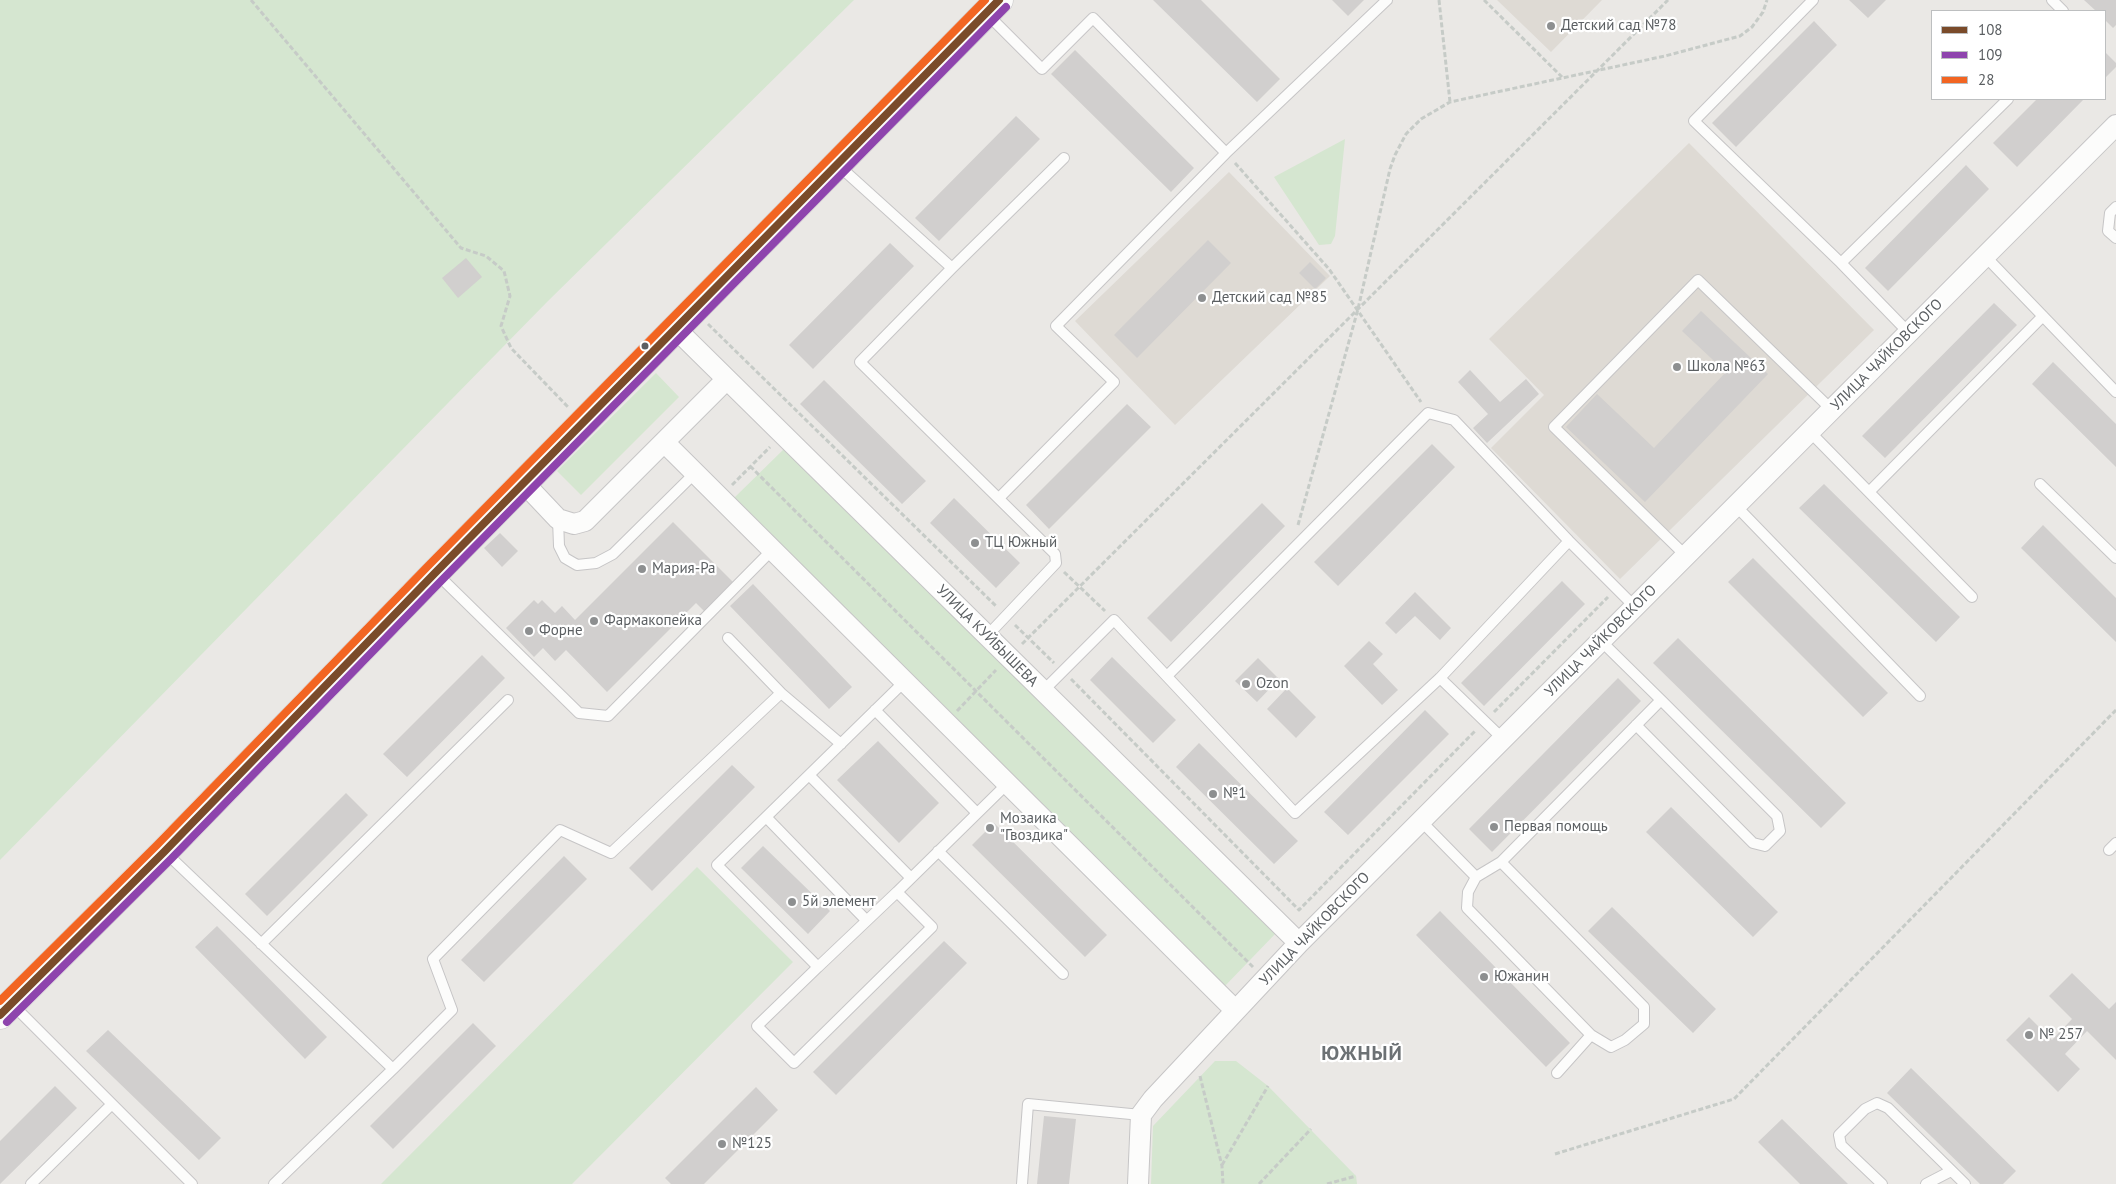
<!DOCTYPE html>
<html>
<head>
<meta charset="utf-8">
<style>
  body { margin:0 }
  #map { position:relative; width:2116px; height:1184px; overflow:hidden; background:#eae8e5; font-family:"PT Sans",sans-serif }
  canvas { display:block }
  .legend { position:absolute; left:1931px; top:10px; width:175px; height:90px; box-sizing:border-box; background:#fff; border:1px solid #bdbfc0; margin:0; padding:6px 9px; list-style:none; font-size:15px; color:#5b5f62 }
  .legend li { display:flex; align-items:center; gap:10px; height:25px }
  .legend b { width:25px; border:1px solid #bdbfc0 }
</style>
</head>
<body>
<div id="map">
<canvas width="2116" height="1184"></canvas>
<ul class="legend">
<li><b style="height:6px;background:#7a4b2a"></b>108</li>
<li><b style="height:6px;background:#8e44ad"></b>109</li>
<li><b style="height:6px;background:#f26522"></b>28</li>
</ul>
</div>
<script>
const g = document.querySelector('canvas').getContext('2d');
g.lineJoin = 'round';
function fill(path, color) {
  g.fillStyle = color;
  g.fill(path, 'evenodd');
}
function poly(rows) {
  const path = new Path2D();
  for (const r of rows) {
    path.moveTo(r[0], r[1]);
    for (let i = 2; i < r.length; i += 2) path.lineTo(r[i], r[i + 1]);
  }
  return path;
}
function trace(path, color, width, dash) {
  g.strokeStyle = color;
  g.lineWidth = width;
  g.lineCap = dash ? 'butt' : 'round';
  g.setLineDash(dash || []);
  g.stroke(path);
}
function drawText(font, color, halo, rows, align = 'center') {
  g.font = font + ' "PT Sans",sans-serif';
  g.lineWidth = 4.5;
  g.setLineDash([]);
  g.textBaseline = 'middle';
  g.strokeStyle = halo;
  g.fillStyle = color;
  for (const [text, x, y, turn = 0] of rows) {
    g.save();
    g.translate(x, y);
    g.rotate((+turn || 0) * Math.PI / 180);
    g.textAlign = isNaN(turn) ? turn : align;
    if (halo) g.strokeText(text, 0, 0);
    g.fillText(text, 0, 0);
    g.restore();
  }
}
fill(poly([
  [1497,0,1602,0,1551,52],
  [1689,143,1874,330,1620,579,1491,448,1544,395,1489,339],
  [1229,172,1330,276,1175,425,1075,321]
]), '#dedad4');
fill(poly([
  [0,0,854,0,548,301,0,860],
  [1345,139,1335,236,1331,244,1319,245,1274,177],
  [656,373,679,397,581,495,557,471],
  [784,449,1277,932,1224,987,734,498],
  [697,867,793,962,572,1184,381,1184],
  [1215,1061,1236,1061,1268,1086,1356,1176,1357,1184,1151,1184,1153,1126]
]), '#d5e6d0');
fill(poly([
  [1153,0,1201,0,1280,79,1257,102],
  [1332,0,1364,0,1348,16],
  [1849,0,1886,0,1868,18],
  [2084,0,2116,0,2116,25,2113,28,2105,20,2105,11,2096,11],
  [1814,21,1837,45,1736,147,1712,123],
  [1075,50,1194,168,1171,192,1051,74],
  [2105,52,2116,63,2116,67,2105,78],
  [2037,99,2084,99,2017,167,1993,143],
  [1016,116,1040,139,939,241,915,218],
  [1966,165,1989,189,1888,291,1865,268],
  [1208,240,1231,263,1137,358,1114,335],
  [890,243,914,266,813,369,789,345],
  [466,258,482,277,458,298,442,278],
  [1310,262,1326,278,1315,289,1299,273],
  [1994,303,2017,325,1885,458,1862,436],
  [1701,311,1768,374,1645,502,1566,427,1597,394,1654,448,1726,372,1682,331],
  [2053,362,2116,424,2116,467,2032,384],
  [1470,370,1500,402,1526,379,1539,394,1487,443,1473,428,1488,414,1458,382],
  [824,380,926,481,902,504,800,404],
  [1127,404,1151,427,1049,529,1026,505],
  [1432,444,1455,467,1338,586,1314,562],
  [1824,484,1960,617,1936,642,1799,508],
  [954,498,1020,563,996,588,930,523],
  [1262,503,1285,526,1171,642,1147,618],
  [673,522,733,582,704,611,696,603,607,692,566,650,555,661,543,648,534,657,506,628,534,600,538,604,542,600,555,613,562,606,575,620],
  [2043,525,2116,598,2116,642,2021,548],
  [500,533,518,551,502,567,484,548],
  [1753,558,1888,693,1863,717,1728,582],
  [1562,581,1585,604,1484,706,1461,683],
  [753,584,852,687,829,709,730,606],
  [1415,592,1451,628,1440,640,1415,616,1396,634,1385,623],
  [1678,638,1846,803,1821,828,1653,663],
  [1369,641,1383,654,1373,664,1398,690,1382,705,1344,666],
  [482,655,505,678,407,777,383,754],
  [1112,657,1176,720,1153,743,1090,680],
  [1258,658,1279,679,1257,702,1235,681],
  [1618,678,1641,701,1492,852,1469,829],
  [1287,688,1316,717,1296,738,1267,709],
  [1425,710,1449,734,1348,835,1324,812],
  [878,741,939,803,899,843,837,780],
  [1199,743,1298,841,1274,864,1176,767],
  [732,765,755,787,652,891,629,868],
  [346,793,368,815,267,916,245,894],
  [1671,807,1778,912,1753,937,1646,832],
  [994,823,1107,935,1085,957,972,845],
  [763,846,830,911,808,934,741,868],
  [564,856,587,879,484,982,461,960],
  [1612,907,1716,1009,1693,1033,1588,931],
  [1440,911,1570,1043,1546,1067,1416,935],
  [217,926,327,1037,305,1059,195,947],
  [944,941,967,963,836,1095,813,1072],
  [2072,973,2109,1009,2116,1002,2116,1060,2087,1031,2065,1054,2080,1069,2058,1092,2006,1040,2029,1017,2052,1040,2072,1019,2049,996],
  [473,1023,496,1046,393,1149,370,1126],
  [108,1030,221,1138,199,1160,86,1051],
  [1911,1068,2016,1171,2003,1184,1980,1184,1887,1093],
  [55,1086,77,1108,0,1184,0,1141],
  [756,1087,778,1110,704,1184,671,1184,665,1178],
  [1044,1116,1076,1119,1069,1184,1037,1184],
  [1782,1119,1848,1184,1800,1184,1758,1142]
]), '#d1cfce');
const service = poly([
  [1813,0,1694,121,1841,263,1909,333],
  [2052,0,2063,11],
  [987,14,1042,69,1093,18,1226,153],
  [838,165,952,268],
  [2116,207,2110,213,2108,231,2116,238],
  [1985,256,2116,392],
  [1841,263,2008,99],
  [1810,432,1972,597],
  [2040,484,2116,558],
  [1869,492,2043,316],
  [999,498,1114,382,1056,326,1226,153,1387,0],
  [1736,506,1920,696],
  [558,519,559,546,565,558,577,565,596,563,613,554,696,472],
  [1686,556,1554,427,1698,280,1832,410],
  [436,573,579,713,608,716,773,549],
  [987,636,1056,563,1055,554,860,362,952,268,1064,158],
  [728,638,781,693],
  [1167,676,1428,413,1454,420,1569,541,1635,607],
  [1440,678,1503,739],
  [905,681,717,865,818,967,757,1026,794,1063,932,927,897,892,1008,783],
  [1043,691,1114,620,1295,813,1440,678,1569,541],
  [875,710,977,813],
  [1636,725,1753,843,1765,846,1780,831,1777,816,1661,700],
  [809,775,911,878],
  [766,817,866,920],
  [1421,821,1476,877,1468,892,1467,908,1591,1035,1611,1047,1625,1040,1644,1024,1644,1007,1501,862,1476,877],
  [2109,850,2116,843],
  [938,851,1063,974],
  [165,852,393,1069,452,1010,433,959,560,830,611,853,781,693,841,744],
  [1501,862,1661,700,1601,641],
  [261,944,508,700],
  [818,967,897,892],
  [12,1004,192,1184],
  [1557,1073,1591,1035],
  [31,1184,112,1104],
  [274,1184,393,1069],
  [1022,1184,1028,1104,1141,1115],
  [1882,1184,1841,1145,1839,1135,1865,1109,1877,1103,1888,1108,1965,1184],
  [1926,1184,1951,1171]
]);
const minor = poly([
  [676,329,1299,943],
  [664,442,1235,1010],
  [524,483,558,519,574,524,585,521,726,380],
  [1138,1184,1141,1115,1153,1099,1299,943,2116,125]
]);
const secondary = poly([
  [0,1015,164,852,435,573,999,0]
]);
trace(service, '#c6c5c6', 12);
trace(minor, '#c6c5c6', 22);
trace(secondary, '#c5c5c6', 29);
trace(poly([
  [251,0,461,248,486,256,504,271,510,296,501,326,511,348,569,408],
  [1439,0,1450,102],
  [1484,0,1562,77],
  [1235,163,1329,269,1421,402],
  [708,324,997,607],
  [750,466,1253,967],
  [732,485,770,447],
  [1298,525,1358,309,1390,169,1395,155,1406,134,1421,119,1450,102,1665,56,1740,36,1752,27,1763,12,1767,0],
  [1064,572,1105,611],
  [1015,625,1054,663],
  [1022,644,1668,0],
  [1071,679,1299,910,1476,730],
  [957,711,996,670],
  [1494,712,1608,597],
  [1200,1076,1222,1166,1223,1184],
  [1555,1154,1734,1099,2116,710],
  [1222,1165,1268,1086],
  [1259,1184,1311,1129],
  [1327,1184,1356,1176]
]), '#c6cbc7', 3, [5, 2.5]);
trace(service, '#fcfcfb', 10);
trace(minor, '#fcfcfb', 20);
trace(secondary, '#fcfcfb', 28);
trace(poly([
  [0,1015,164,852,435,573,999,0]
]), '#7a4b2a', 8);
trace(poly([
  [7,1022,171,859,442,580,1006,7]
]), '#8e44ad', 8);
trace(poly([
  [0,1001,157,845,428,566,985,0]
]), '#f26522', 8);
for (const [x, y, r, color] of [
  [1551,26,5,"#8d8f90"],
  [1202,298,5,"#8d8f90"],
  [645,346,4.5,"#5b5f62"],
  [1677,367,5,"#8d8f90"],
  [975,543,5,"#8d8f90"],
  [642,569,5,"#8d8f90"],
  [594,621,5,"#8d8f90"],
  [529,631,5,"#8d8f90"],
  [1246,684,5,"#8d8f90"],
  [1213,794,5,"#8d8f90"],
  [1494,827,5,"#8d8f90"],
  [990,828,5,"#8d8f90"],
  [792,902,5,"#8d8f90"],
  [1484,977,5,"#8d8f90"],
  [2029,1035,5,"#8d8f90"],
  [722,1144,5,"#8d8f90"]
]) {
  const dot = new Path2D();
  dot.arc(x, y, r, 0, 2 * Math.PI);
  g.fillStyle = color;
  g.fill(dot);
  trace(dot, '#fff', 2);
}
drawText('15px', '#5b5f62', '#fff', [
  ["Детский сад №78",1561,26],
  ["Детский сад №85",1212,298],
  ["Школа №63",1687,367],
  ["ТЦ Южный",985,543],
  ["Мария-Ра",652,569],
  ["Фармакопейка",604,621],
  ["Форне",539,631],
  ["Ozon",1256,684],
  ["№1",1223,794],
  ["Мозаика",1000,819],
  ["\"Гвоздика\"",1000,836],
  ["Первая помощь",1504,827],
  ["5й элемент",802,902],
  ["Южанин",1494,977],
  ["№ 257",2039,1035],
  ["№125",732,1144]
], 'left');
drawText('15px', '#5b5f62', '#fff', [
  ["УЛИЦА ЧАЙКОВСКОГО",1887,355,-45],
  ["УЛИЦА КУЙБЫШЕВА",987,636,45],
  ["УЛИЦА ЧАЙКОВСКОГО",1601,641,-45],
  ["УЛИЦА ЧАЙКОВСКОГО",1315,929,-46]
]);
g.letterSpacing = '1px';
drawText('bold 20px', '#6c7174', '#fff', [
  ["ЮЖНЫЙ",1362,1054]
]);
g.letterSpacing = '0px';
</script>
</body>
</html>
